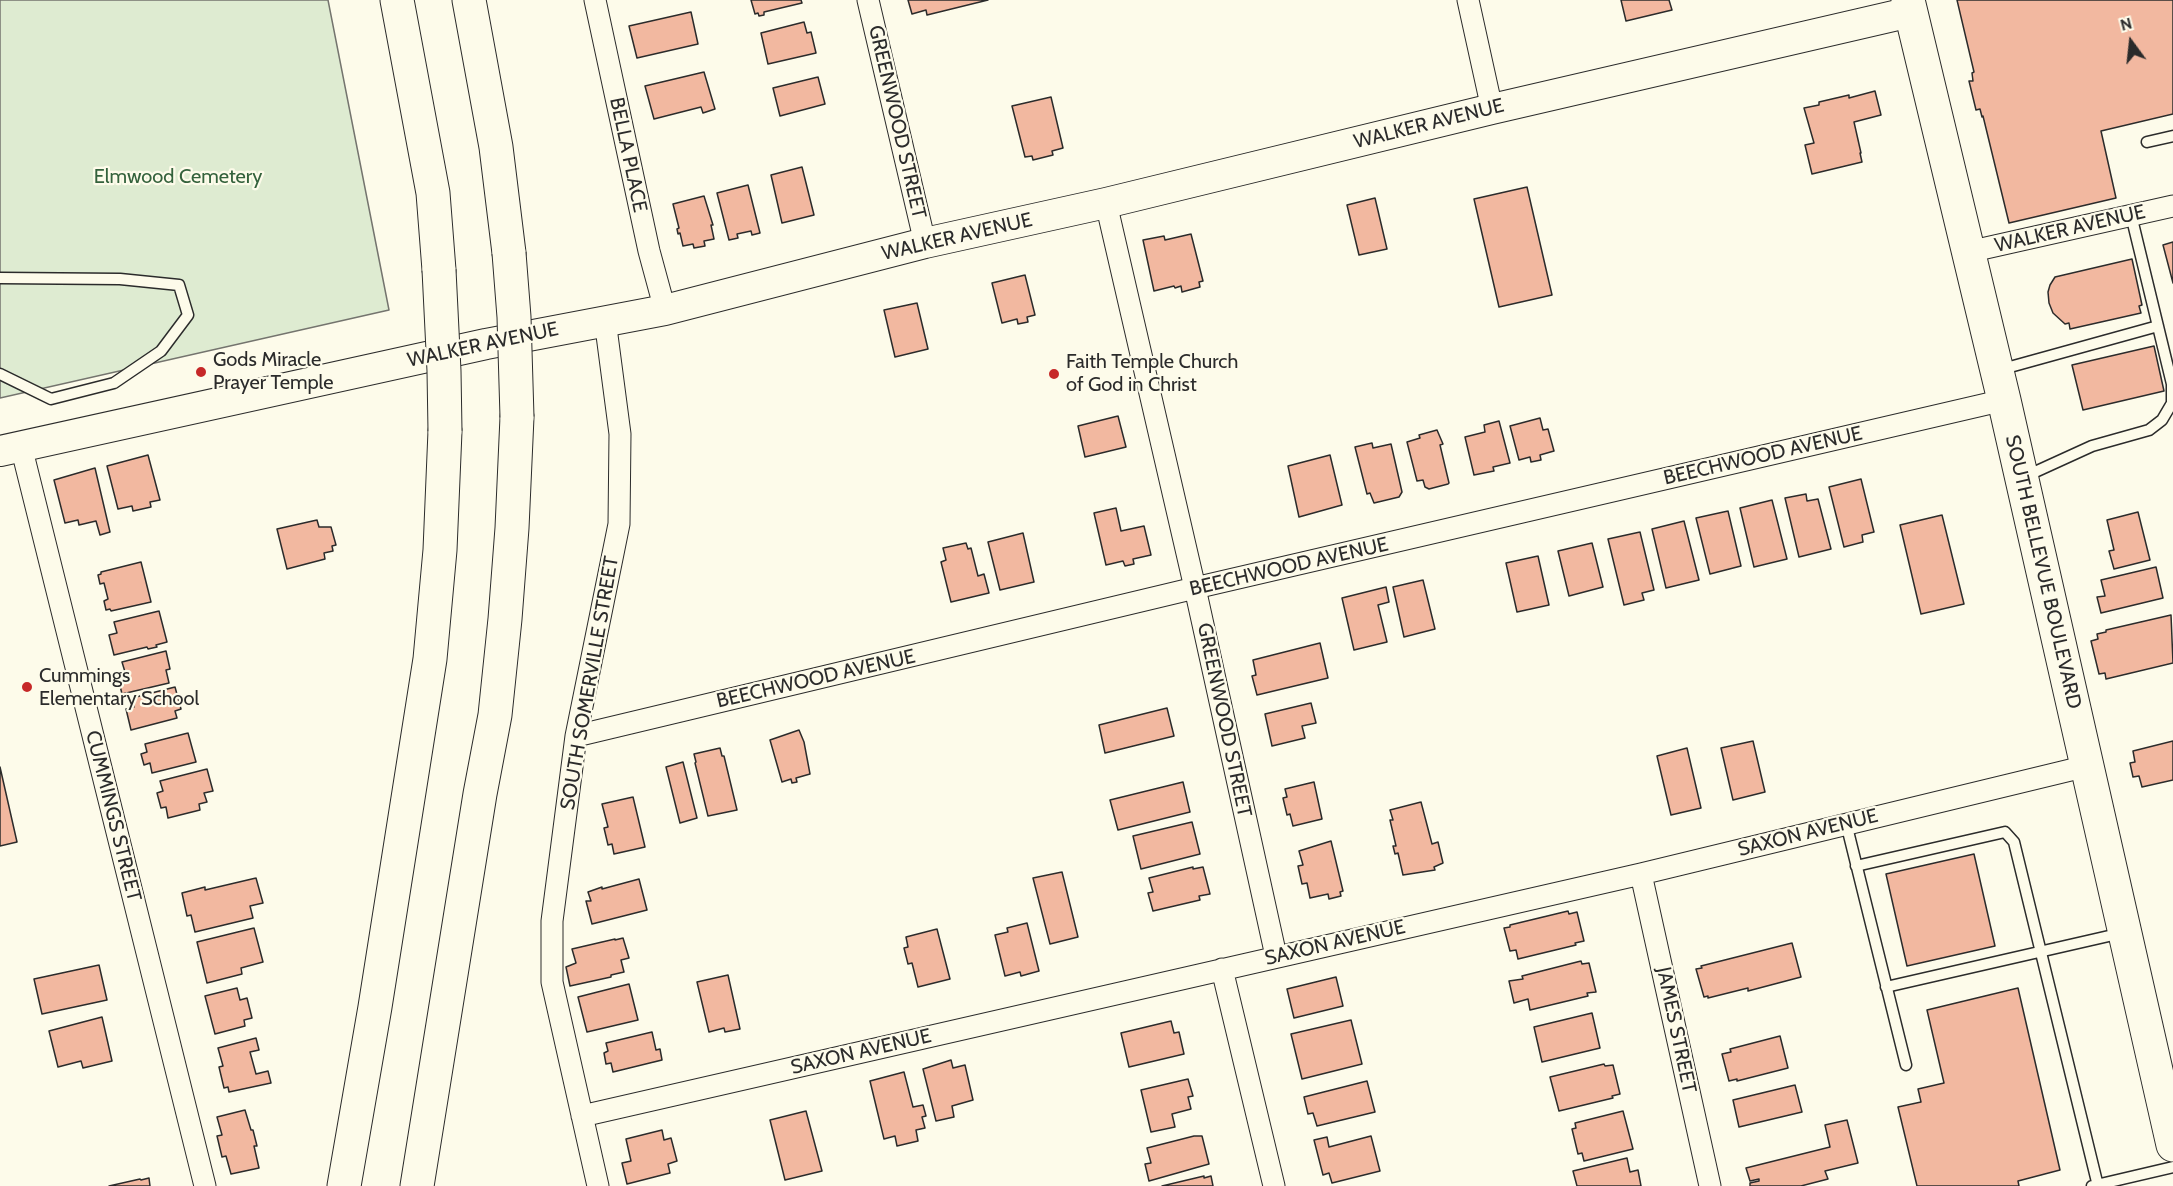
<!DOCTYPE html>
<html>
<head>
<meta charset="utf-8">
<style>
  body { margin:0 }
  #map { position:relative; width:2173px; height:1186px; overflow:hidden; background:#fdfbea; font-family:Cabin,sans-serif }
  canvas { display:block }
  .north { position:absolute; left:2101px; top:12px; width:60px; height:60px; -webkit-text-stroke:4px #fdfbea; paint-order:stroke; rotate:345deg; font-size:16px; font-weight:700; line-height:24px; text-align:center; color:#2b2b2b }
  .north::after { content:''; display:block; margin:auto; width:21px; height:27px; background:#2b2b2b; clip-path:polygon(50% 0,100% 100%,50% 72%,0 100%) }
</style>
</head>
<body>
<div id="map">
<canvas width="2173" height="1186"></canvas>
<div class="north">N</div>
</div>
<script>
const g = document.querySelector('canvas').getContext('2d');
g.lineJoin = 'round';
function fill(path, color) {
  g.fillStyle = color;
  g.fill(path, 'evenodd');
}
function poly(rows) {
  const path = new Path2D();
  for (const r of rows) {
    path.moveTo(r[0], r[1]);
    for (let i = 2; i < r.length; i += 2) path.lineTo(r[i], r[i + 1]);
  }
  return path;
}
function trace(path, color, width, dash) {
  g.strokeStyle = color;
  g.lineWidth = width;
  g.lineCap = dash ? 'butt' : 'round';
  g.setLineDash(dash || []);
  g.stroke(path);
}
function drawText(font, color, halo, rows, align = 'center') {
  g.font = font + ' Cabin,sans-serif';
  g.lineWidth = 4.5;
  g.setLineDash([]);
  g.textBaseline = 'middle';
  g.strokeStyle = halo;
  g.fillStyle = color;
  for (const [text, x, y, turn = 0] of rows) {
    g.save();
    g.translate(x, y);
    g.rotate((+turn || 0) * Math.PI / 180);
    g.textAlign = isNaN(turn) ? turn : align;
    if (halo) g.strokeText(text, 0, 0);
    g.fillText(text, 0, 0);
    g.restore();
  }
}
const green = poly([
  [0,0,328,0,389,310,0,398,0,0]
]);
fill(green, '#deebd1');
trace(green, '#74746e', 1.5);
const building = poly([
  [751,0,801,0,802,3,764,12,764,15,759,16,758,13,755,14,751,0],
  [908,0,988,0,927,15,926,10,912,14,908,0],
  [1621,0,1669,0,1672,10,1626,21,1621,0],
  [1957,0,2173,0,2173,114,2101,131,2116,198,2009,223,1983,116,1982,117,1980,109,1976,110,1969,81,1973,81,1972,73,1974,72,1957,0],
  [691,12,698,44,637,58,629,26,691,12],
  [804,22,807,33,811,32,816,53,768,64,761,33,804,22],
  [704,72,715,109,703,113,701,107,654,119,645,86,704,72],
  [818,77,825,104,780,116,773,88,818,77],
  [1875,91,1881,115,1854,122,1861,153,1860,153,1862,162,1812,174,1805,145,1814,143,1804,108,1819,105,1819,102,1849,95,1849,98,1875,91],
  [1051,97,1063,148,1052,151,1053,155,1033,160,1032,156,1025,157,1012,106,1051,97],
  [802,167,814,215,782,223,771,175,802,167],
  [748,185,760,233,752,235,751,231,737,234,738,238,729,240,717,193,748,185],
  [1527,187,1552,295,1499,307,1474,199,1527,187],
  [704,196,713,225,711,225,714,239,704,241,705,246,694,248,693,244,683,246,680,233,678,234,677,229,679,228,673,204,704,196],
  [1375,198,1387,249,1359,255,1347,205,1375,198],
  [1191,234,1203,281,1199,282,1200,287,1182,292,1181,286,1175,288,1174,286,1154,291,1143,240,1164,236,1165,240,1191,234],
  [2173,242,2173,283,2163,245,2173,242],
  [2132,259,2142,305,2139,306,2141,313,2070,329,2069,323,2065,324,2053,313,2049,303,2048,292,2050,285,2055,277,2132,259],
  [1025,275,1035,315,1027,317,1028,322,1018,324,1017,319,1002,323,992,283,1025,275],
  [917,303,928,349,895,357,884,310,917,303],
  [2154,346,2164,391,2083,410,2072,365,2154,346],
  [1118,416,1126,447,1085,457,1078,426,1118,416],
  [1540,418,1543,430,1548,429,1554,451,1540,455,1541,460,1531,462,1530,457,1519,460,1510,426,1540,418],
  [1499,421,1510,463,1493,467,1494,471,1474,475,1465,437,1485,432,1484,425,1499,421],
  [1437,430,1443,444,1440,445,1449,483,1448,484,1429,489,1425,487,1423,480,1417,481,1407,442,1420,438,1419,435,1437,430],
  [1372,443,1373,448,1391,444,1402,492,1399,497,1374,503,1370,493,1367,494,1355,447,1372,443],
  [148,455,160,500,150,502,151,507,133,511,132,506,118,509,107,466,148,455],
  [1330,455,1342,505,1299,517,1288,466,1330,455],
  [95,468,110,532,100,535,96,521,79,525,78,520,65,523,54,480,95,468],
  [1861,479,1874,532,1862,535,1863,542,1844,547,1829,487,1861,479],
  [1806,494,1807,501,1818,499,1831,549,1799,557,1785,498,1806,494],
  [1772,500,1787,559,1754,567,1740,508,1772,500],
  [1116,508,1121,531,1144,526,1151,555,1133,559,1134,564,1125,566,1123,561,1106,565,1094,513,1116,508],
  [1728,511,1741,566,1710,574,1696,518,1728,511],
  [2138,512,2150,560,2114,569,2109,551,2114,550,2107,520,2138,512],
  [1942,515,1964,604,1921,614,1900,525,1942,515],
  [317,520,319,527,331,527,336,545,332,546,333,551,324,553,325,559,287,569,277,529,317,520],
  [1684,521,1699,580,1666,588,1652,529,1684,521],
  [1640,532,1654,590,1642,593,1644,600,1624,605,1608,539,1640,532],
  [1023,533,1034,582,1000,590,988,542,1023,533],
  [966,543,968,549,971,548,978,576,984,574,989,593,951,602,941,562,946,560,943,548,966,543],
  [1592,543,1603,587,1569,596,1558,551,1592,543],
  [1538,556,1549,605,1517,612,1506,563,1538,556],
  [141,562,151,602,111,611,110,609,106,610,104,601,108,599,104,583,100,584,98,575,101,574,101,572,141,562],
  [2156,567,2163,598,2101,613,2097,597,2105,596,2101,580,2156,567],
  [1423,580,1435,629,1404,637,1393,587,1423,580],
  [1386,587,1389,602,1378,605,1387,642,1354,650,1342,598,1386,587],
  [159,611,167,642,156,645,157,647,148,649,147,647,114,655,109,635,117,633,114,622,159,611],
  [2171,615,2173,663,2106,679,2105,673,2099,674,2091,641,2098,639,2097,634,2106,632,2106,630,2171,615],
  [1320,643,1328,678,1257,695,1252,676,1256,675,1253,660,1320,643],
  [166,651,170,669,166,670,169,683,122,694,117,673,125,672,122,662,166,651],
  [175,687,181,709,175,711,177,718,131,730,126,709,134,707,132,698,175,687],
  [1311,703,1316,723,1302,726,1305,738,1272,746,1265,714,1311,703],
  [1167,708,1174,736,1105,753,1099,725,1167,708],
  [799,730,804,742,810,774,796,778,797,782,792,783,791,779,782,782,770,740,799,730],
  [188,733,196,762,152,773,150,763,144,765,141,754,147,752,145,744,188,733],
  [1753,741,1765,792,1733,800,1721,748,1753,741],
  [2173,741,2173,780,2142,787,2139,776,2133,777,2130,763,2135,762,2133,751,2173,741],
  [720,748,722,756,724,756,737,810,708,816,695,763,696,762,694,754,720,748],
  [1687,748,1701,808,1671,815,1657,756,1687,748],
  [683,762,697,818,680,823,666,767,683,762],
  [0,767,17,842,0,846,0,767],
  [207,769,213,791,204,793,207,802,199,804,200,810,168,818,166,807,161,808,157,793,163,791,160,781,207,769],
  [1183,782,1190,812,1118,830,1110,800,1183,782],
  [1314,782,1322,819,1293,826,1290,814,1287,815,1283,798,1287,797,1285,789,1314,782],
  [633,797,645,847,614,854,612,844,608,845,604,828,608,827,602,804,633,797],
  [1421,802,1432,844,1438,842,1443,863,1434,867,1435,870,1403,875,1398,853,1395,854,1393,846,1396,846,1390,820,1393,820,1390,810,1421,802],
  [1192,822,1200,854,1141,869,1133,836,1192,822],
  [1331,841,1343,891,1340,892,1341,896,1329,899,1328,894,1310,898,1307,883,1302,884,1298,866,1303,865,1299,851,1331,841],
  [1974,854,1995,946,1907,966,1886,874,1974,854],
  [1193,867,1193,869,1203,867,1210,894,1199,896,1200,900,1153,911,1148,893,1153,892,1149,878,1193,867],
  [1062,872,1078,937,1050,944,1033,878,1062,872],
  [256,878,263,903,250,906,253,918,195,932,191,915,187,916,182,893,205,887,205,890,256,878],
  [639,879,647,910,592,924,586,901,591,901,588,892,602,887,602,889,639,879],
  [1568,911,1569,914,1577,912,1584,941,1575,943,1576,945,1518,959,1516,950,1510,951,1504,928,1510,927,1510,925,1568,911],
  [1027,923,1039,971,1021,976,1020,972,1005,976,995,935,1008,932,1007,928,1027,923],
  [254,928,263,962,241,968,242,974,207,983,197,942,254,928],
  [937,929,950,979,918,987,912,963,908,964,904,948,908,947,906,937,937,929],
  [623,938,629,958,621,960,624,972,611,975,611,977,570,986,566,967,576,963,572,949,615,939,615,940,623,938],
  [1792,943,1801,977,1748,991,1748,988,1708,998,1708,996,1704,997,1696,969,1702,968,1701,966,1792,943],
  [1581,961,1582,964,1589,963,1596,992,1587,993,1588,996,1530,1010,1528,999,1514,1003,1509,981,1523,979,1522,976,1581,961],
  [99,965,107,1000,42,1014,34,979,99,965],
  [728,975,740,1029,725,1032,724,1028,709,1032,697,982,728,975],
  [1336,977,1343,1006,1294,1018,1287,989,1336,977],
  [629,984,638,1020,587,1032,578,997,629,984],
  [237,988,240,1000,247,998,252,1018,244,1020,245,1026,215,1034,205,996,237,988],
  [2018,988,2060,1170,2018,1181,2019,1186,1917,1186,1898,1107,1921,1102,1918,1089,1944,1083,1927,1010,2018,988],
  [1592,1013,1600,1048,1542,1062,1534,1027,1592,1013],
  [102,1017,112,1061,83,1068,81,1061,58,1067,49,1031,102,1017],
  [1351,1020,1362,1064,1302,1079,1291,1034,1351,1020],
  [1171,1021,1174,1033,1179,1032,1184,1054,1129,1067,1121,1033,1171,1021],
  [652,1032,656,1050,660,1049,662,1060,613,1072,611,1063,606,1064,604,1053,608,1051,606,1043,652,1032],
  [1780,1036,1788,1068,1737,1081,1737,1079,1729,1081,1722,1054,1731,1052,1730,1049,1780,1036],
  [256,1038,259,1050,250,1052,256,1074,268,1071,271,1083,229,1092,228,1087,224,1088,219,1067,223,1066,218,1048,256,1038],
  [951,1060,953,1068,965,1065,973,1100,952,1106,954,1117,936,1121,923,1069,951,1060],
  [1604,1064,1605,1066,1613,1065,1620,1094,1612,1096,1613,1098,1559,1111,1550,1077,1604,1064],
  [904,1072,913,1107,923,1105,926,1116,922,1117,925,1128,916,1130,918,1141,897,1146,895,1136,884,1139,870,1081,904,1072],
  [1188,1079,1193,1096,1188,1097,1191,1109,1172,1114,1175,1127,1151,1132,1141,1090,1188,1079],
  [1367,1081,1375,1112,1317,1126,1313,1113,1308,1114,1304,1097,1367,1081],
  [1795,1085,1802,1112,1739,1127,1733,1100,1795,1085],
  [245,1110,251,1130,253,1130,257,1146,254,1146,259,1168,231,1174,226,1156,222,1157,217,1136,222,1135,217,1117,245,1110],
  [806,1111,822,1171,785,1180,770,1120,806,1111],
  [1623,1111,1633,1149,1584,1161,1582,1153,1578,1154,1572,1129,1576,1128,1575,1123,1623,1111],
  [1847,1120,1858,1163,1825,1171,1828,1179,1801,1186,1750,1186,1750,1183,1759,1181,1759,1179,1750,1181,1746,1168,1830,1147,1825,1125,1847,1120],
  [662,1130,664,1140,671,1138,677,1161,668,1164,670,1173,627,1184,622,1163,631,1161,626,1139,662,1130],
  [1194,1136,1202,1136,1209,1164,1149,1181,1145,1164,1151,1163,1147,1148,1194,1136],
  [1371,1136,1380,1171,1332,1183,1329,1173,1323,1175,1314,1140,1327,1137,1329,1147,1371,1136],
  [1627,1158,1630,1172,1638,1170,1641,1186,1577,1186,1573,1171,1627,1158],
  [1204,1176,1204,1178,1211,1176,1213,1186,1162,1186,1204,1176],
  [149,1178,150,1186,109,1186,140,1179,141,1180,149,1178]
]);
fill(building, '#f2b8a0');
trace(building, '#2b2b2b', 1.5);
const lane = poly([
  [2147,142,2173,136],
  [0,278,120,279,179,285,188,315,161,351,114,383,51,399,0,374],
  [1999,370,2158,326],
  [2024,477,2092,446,2149,430,2162,420,2172,403,2172,384,2131,215],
  [1846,823,1906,1065],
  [1856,866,2005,832,2014,842,2098,1186],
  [1886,987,2122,933],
  [2092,1186,2173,1167]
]);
const street = poly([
  [595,0,649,251,665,310],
  [868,0,925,243],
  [1468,0,1492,109],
  [1106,203,1195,588,1276,956],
  [1968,252,2173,206],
  [21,446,205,1186],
  [576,736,1195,588,2004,400],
  [1641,874,1710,1186],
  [1222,969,1274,1186],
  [582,1116,1641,874,2087,766],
  [598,1186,552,982,552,921,576,736,619,524,620,434,605,320]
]);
const secondary = poly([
  [0,451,486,344,665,310,925,243,1106,203,1492,109,1911,12]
]);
const primary = poly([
  [1908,0,2004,400,2173,1145]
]);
const highway = poly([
  [397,0,433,193,439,270],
  [469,0,496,147,509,253],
  [344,1186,375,1007,430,659,440,550,445,431],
  [417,1186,480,794,495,715,505,619,512,528,517,417]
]);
trace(lane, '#2b2b2b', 13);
trace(street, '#2b2b2b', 23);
trace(secondary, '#2b2b2b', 32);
trace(primary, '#2b2b2b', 35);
trace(highway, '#2b2b2b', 35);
trace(lane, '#fdfbea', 10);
trace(street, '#fdfbea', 21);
trace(secondary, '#fdfbea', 30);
trace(primary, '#fdfbea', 33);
trace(highway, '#fdfbea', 33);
const highwayBridge = poly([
  [509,253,514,317,517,417],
  [439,270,444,371,445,431]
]);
trace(highwayBridge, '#2b2b2b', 35, []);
trace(highwayBridge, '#fdfbea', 33);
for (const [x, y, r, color] of [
  [201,372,6,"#c62828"],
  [1054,374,6,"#c62828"],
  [27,687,6,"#c62828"]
]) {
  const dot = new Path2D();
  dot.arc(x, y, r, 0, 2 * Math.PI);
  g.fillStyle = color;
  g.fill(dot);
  trace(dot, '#fdfbea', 2);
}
drawText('20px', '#2b2b2b', '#fdfbea', [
  ["GREENWOOD STREET",897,122,77],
  ["WALKER AVENUE",1429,124,-14],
  ["BELLA PLACE",628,155,78],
  ["WALKER AVENUE",2070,229,-13],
  ["WALKER AVENUE",957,237,-13],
  ["WALKER AVENUE",483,345,-12],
  ["BEECHWOOD AVENUE",1763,456,-13],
  ["BEECHWOOD AVENUE",1289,567,-13],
  ["SOUTH BELLEVUE BOULEVARD",2043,572,77],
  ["BEECHWOOD AVENUE",816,679,-13],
  ["SOUTH SOMERVILLE STREET",590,683,-80],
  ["GREENWOOD STREET",1224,720,78],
  ["CUMMINGS STREET",113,816,76],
  ["SAXON AVENUE",1808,833,-14],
  ["SAXON AVENUE",1335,943,-13],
  ["JAMES STREET",1676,1030,78],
  ["SAXON AVENUE",861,1052,-13]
]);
drawText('20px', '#34623c', '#fdfbea', [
  ["Elmwood Cemetery",178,177]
]);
drawText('20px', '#2b2b2b', '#fdfbea', [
  ["Gods Miracle",213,360],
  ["Prayer Temple",213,383],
  ["Faith Temple Church",1066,362],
  ["of God in Christ",1066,385],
  ["Cummings",39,676],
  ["Elementary School",39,699]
], 'left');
</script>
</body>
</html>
